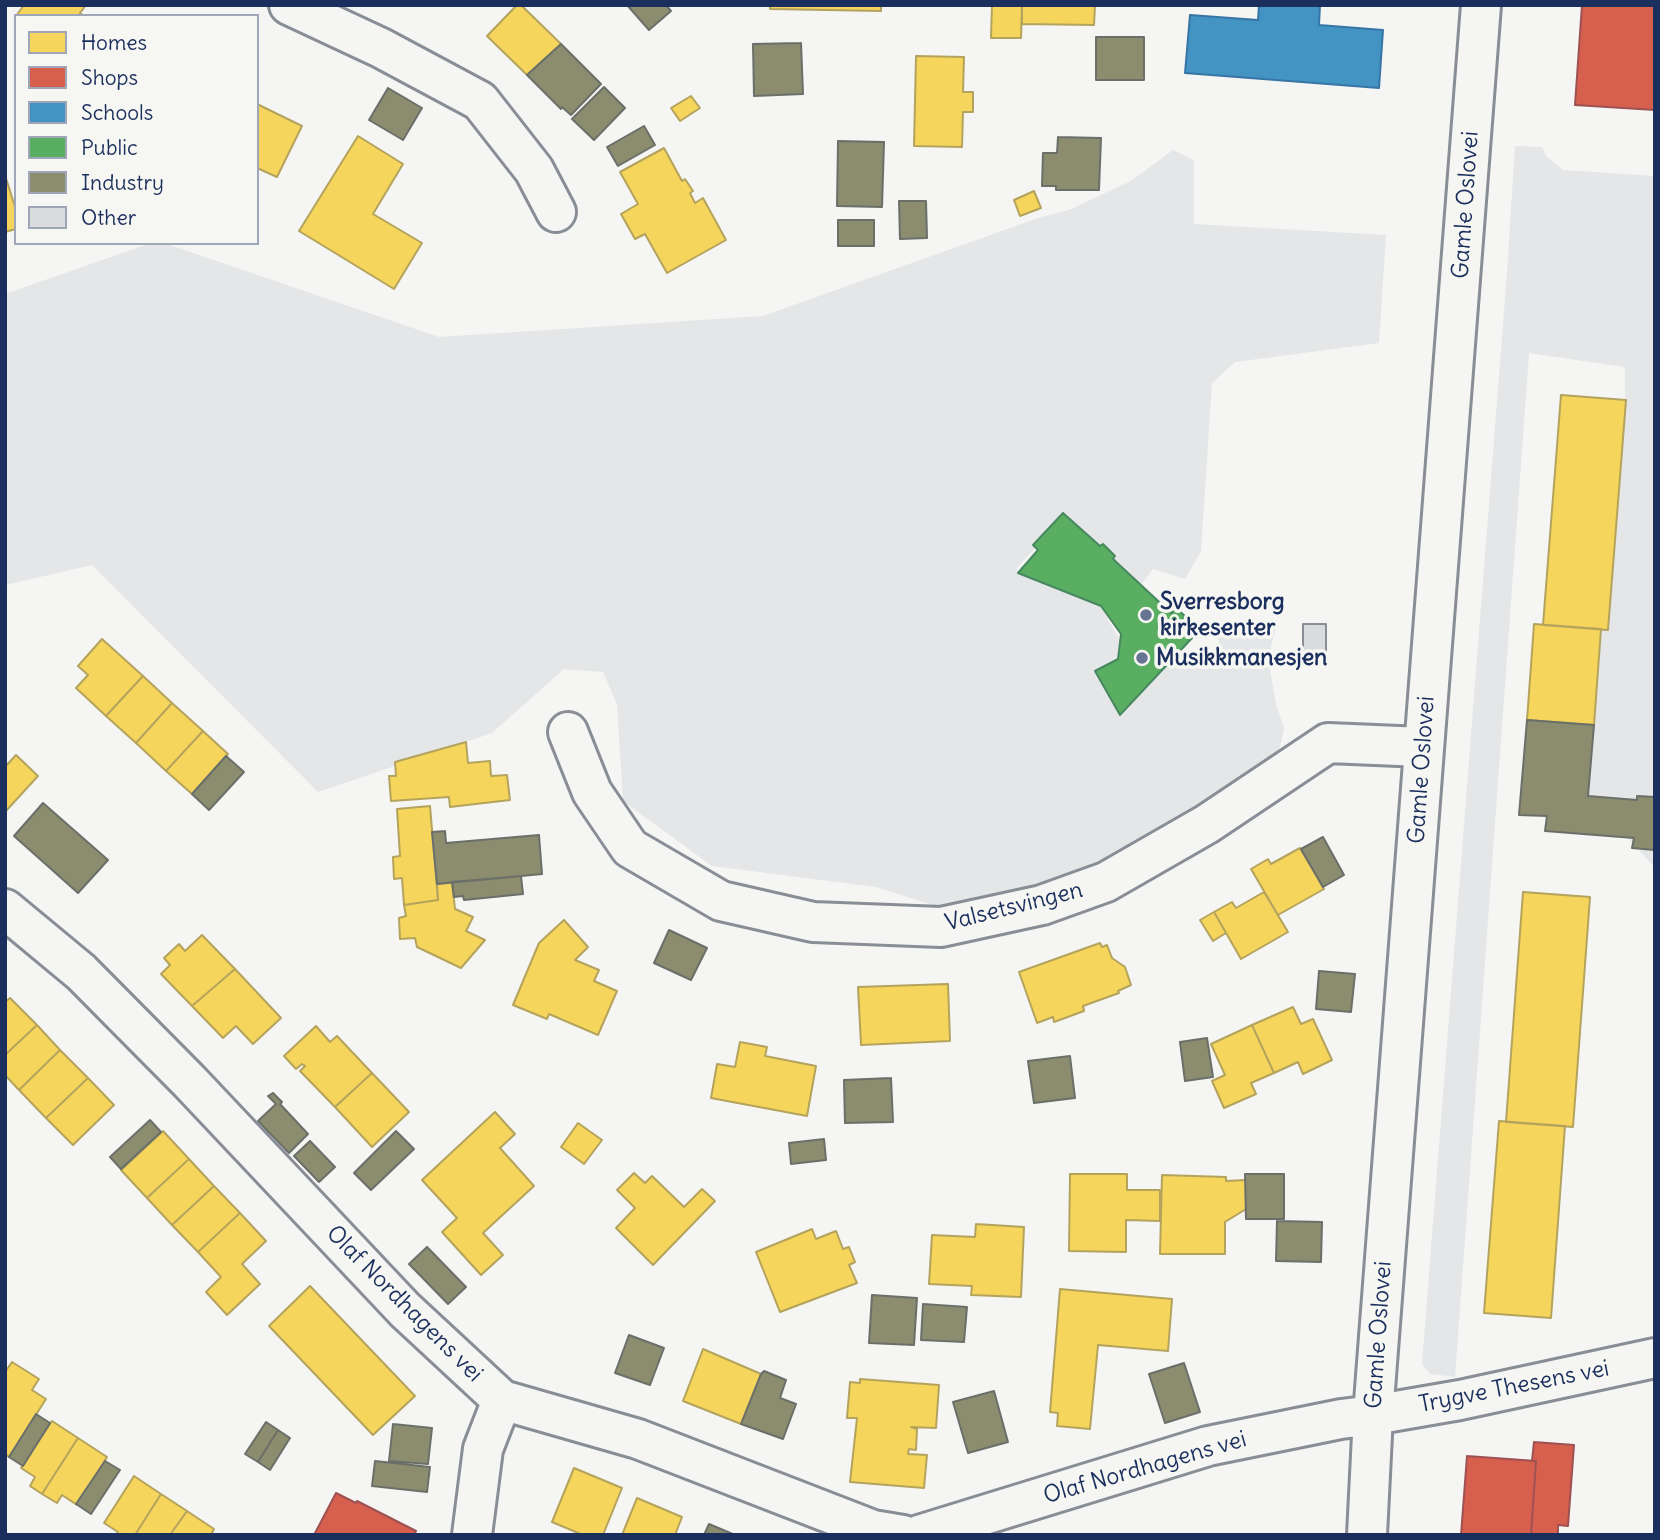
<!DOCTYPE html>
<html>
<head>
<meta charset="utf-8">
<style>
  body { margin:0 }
  #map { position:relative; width:1660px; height:1540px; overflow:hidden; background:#f5f5f3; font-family:Delius,sans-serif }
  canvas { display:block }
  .frame { position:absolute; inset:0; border:7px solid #1b2f5e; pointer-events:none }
  .legend { position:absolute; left:14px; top:14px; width:245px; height:231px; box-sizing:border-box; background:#f6f6f2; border:2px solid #9ea6b7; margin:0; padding:9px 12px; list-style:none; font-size:21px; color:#1b2f5e }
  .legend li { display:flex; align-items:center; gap:14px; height:35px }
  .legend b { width:35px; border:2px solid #9ea6b7 }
</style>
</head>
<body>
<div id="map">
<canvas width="1660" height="1540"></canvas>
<div class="frame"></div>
<ul class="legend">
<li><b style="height:19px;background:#f6d55c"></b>Homes</li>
<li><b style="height:19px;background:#d6604d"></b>Shops</li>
<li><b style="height:19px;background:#4393c3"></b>Schools</li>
<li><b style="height:19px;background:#5aae61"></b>Public</li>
<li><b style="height:19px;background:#8c8c6e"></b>Industry</li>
<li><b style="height:19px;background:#dadbdc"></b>Other</li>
</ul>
</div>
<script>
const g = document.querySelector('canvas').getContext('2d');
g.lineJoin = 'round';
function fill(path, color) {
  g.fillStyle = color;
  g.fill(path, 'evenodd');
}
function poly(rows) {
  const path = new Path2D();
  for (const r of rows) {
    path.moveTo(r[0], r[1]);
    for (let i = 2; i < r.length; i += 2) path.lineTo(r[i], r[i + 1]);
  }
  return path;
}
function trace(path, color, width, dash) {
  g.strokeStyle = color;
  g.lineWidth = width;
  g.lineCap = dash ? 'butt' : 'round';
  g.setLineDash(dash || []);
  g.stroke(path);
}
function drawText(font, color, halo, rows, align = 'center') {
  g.font = font + ' Delius,sans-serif';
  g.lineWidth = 7;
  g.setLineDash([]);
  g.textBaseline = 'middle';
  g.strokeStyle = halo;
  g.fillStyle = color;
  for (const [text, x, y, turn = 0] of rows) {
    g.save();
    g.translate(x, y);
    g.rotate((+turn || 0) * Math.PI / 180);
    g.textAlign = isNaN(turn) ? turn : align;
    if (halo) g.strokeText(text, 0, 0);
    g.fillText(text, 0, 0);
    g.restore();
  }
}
fill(poly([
  [1515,146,1542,147,1547,157,1563,170,1655,176,1655,868,1589,795,1601,630,1609,630,1625,399,1625,367,1529,353,1455,1377,1430,1374,1422,1364,1507,273],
  [1173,150,1194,160,1194,224,1386,235,1379,343,1235,362,1212,383,1201,551,1185,579,1153,569,1141,585,1065,515,1016,569,1101,607,1126,651,1096,671,1121,716,1174,657,1219,656,1218,630,1276,628,1268,658,1276,704,1284,728,1279,752,1199,809,1095,864,1029,886,936,906,876,887,712,866,623,801,617,704,603,672,564,669,492,733,318,792,92,565,5,585,5,294,151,243,164,243,439,337,763,316,1041,217,1069,210,1131,181]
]), '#e4e6e7');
const homes = poly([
  [24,5,86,5,80,13,84,16,16,16,24,5],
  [517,5,521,5,561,44,527,75,487,36,517,5],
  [770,5,881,5,881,11,770,9,770,5],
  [992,5,1022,5,1021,38,991,38,992,5],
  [1022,5,1095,5,1094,25,1022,24,1022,5],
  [916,56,964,57,963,92,973,92,973,112,963,112,962,147,914,146,916,56],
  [691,96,700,108,680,121,671,108,691,96],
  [257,104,302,126,277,177,257,168,257,104],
  [358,136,403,164,373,214,422,243,394,289,299,231,358,136],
  [664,148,682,181,685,179,693,191,690,193,695,203,703,198,726,240,667,273,645,234,635,239,621,214,638,204,620,172,664,148],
  [5,175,16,210,16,229,5,232,5,175],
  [1034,191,1041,208,1020,216,1014,200,1034,191],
  [1561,395,1626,400,1608,630,1543,625,1561,395],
  [1534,624,1601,629,1594,725,1527,720,1534,624],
  [102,639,143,676,106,716,76,688,88,675,78,666,102,639],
  [143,676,172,703,136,743,106,716,143,676],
  [172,703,203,731,166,771,136,743,172,703],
  [203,731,228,754,192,794,166,771,203,731],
  [466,742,468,763,490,761,491,776,507,775,510,800,450,807,449,797,391,801,389,776,396,776,395,762,466,742],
  [16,755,38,776,5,812,5,767,16,755],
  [430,806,438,900,404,905,402,878,394,879,393,857,400,856,397,809,430,806],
  [1300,848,1324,889,1278,915,1251,869,1268,859,1271,864,1300,848],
  [452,882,455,909,473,917,466,931,485,940,461,968,417,947,415,938,400,939,399,918,406,916,404,905,438,900,437,884,452,882],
  [1264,892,1288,932,1241,959,1214,912,1232,902,1236,908,1264,892],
  [1523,892,1590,897,1573,1127,1506,1122,1523,892],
  [1214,912,1226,933,1213,941,1200,920,1214,912],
  [564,920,588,947,575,960,599,970,594,981,617,991,598,1035,549,1014,547,1019,513,1005,539,943,564,920],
  [202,935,235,969,192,1006,161,974,170,965,164,958,179,944,185,951,202,935],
  [1100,943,1102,947,1107,945,1112,958,1125,967,1131,985,1118,991,1119,993,1083,1006,1084,1011,1054,1022,1053,1017,1037,1023,1019,972,1100,943],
  [235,969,281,1018,253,1044,236,1026,223,1038,192,1006,235,969],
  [948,984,950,1041,861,1045,858,987,948,984],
  [10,998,37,1025,5,1055,5,1002,10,998],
  [1293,1007,1301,1024,1313,1019,1332,1060,1303,1074,1298,1062,1274,1073,1252,1025,1293,1007],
  [37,1025,60,1050,19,1090,5,1075,5,1055,37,1025],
  [1252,1025,1274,1073,1251,1083,1256,1094,1224,1108,1212,1081,1225,1075,1211,1044,1252,1025],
  [316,1026,330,1042,337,1036,372,1073,335,1107,300,1071,305,1066,302,1064,296,1069,284,1056,316,1026],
  [740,1042,767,1047,765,1056,816,1066,807,1116,711,1098,717,1064,735,1067,740,1042],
  [60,1050,88,1078,46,1118,19,1090,60,1050],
  [372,1073,409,1112,372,1147,335,1107,372,1073],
  [88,1078,114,1105,73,1145,46,1118,88,1078],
  [495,1112,515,1134,500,1148,534,1186,483,1233,503,1255,481,1275,442,1232,457,1218,422,1180,495,1112],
  [1499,1121,1565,1126,1551,1318,1484,1313,1499,1121],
  [578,1123,602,1140,584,1164,561,1147,578,1123],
  [163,1131,189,1159,147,1198,121,1170,163,1131],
  [189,1159,214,1186,172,1225,147,1198,189,1159],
  [634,1173,645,1183,652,1176,684,1207,702,1189,715,1201,653,1265,616,1228,635,1208,617,1190,634,1173],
  [1070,1174,1127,1174,1127,1190,1160,1190,1160,1221,1126,1220,1126,1252,1069,1251,1070,1174],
  [1162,1175,1226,1177,1226,1181,1246,1180,1246,1209,1225,1222,1225,1254,1160,1254,1162,1175],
  [214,1186,240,1213,198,1252,172,1225,214,1186],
  [240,1213,266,1241,242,1264,260,1284,227,1315,206,1292,221,1277,198,1252,240,1213],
  [976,1224,1024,1227,1021,1297,971,1295,972,1286,929,1284,932,1235,975,1237,976,1224],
  [812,1229,816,1239,836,1231,843,1249,849,1247,855,1262,849,1265,857,1283,780,1312,756,1252,812,1229],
  [310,1286,415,1396,373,1435,269,1326,310,1286],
  [1060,1289,1172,1299,1168,1351,1098,1345,1090,1429,1057,1426,1058,1413,1050,1412,1060,1289],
  [703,1349,761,1374,741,1424,683,1401,703,1349],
  [12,1362,39,1379,32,1390,46,1399,9,1457,5,1454,5,1372,12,1362],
  [860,1379,939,1385,936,1428,911,1427,917,1429,916,1450,909,1449,908,1454,927,1455,924,1488,850,1482,857,1418,847,1418,850,1382,860,1383,860,1379],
  [52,1421,78,1438,42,1494,30,1486,35,1477,21,1468,52,1421],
  [78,1438,107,1457,77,1505,62,1495,57,1503,42,1494,78,1438],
  [574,1468,622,1488,603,1535,583,1535,552,1522,574,1468],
  [134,1476,161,1494,135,1535,116,1535,118,1532,104,1523,134,1476],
  [161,1494,187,1511,170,1535,135,1535,161,1494],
  [637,1498,682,1517,675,1535,622,1535,637,1498],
  [187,1511,214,1529,211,1535,170,1535,187,1511]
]);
fill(homes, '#f6d55c');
trace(homes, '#b4a35d', 2);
const shops = poly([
  [1582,5,1655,5,1655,110,1575,105,1582,5],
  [1534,1442,1574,1445,1568,1526,1558,1525,1558,1535,1531,1535,1536,1461,1532,1461,1534,1442],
  [1467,1456,1536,1461,1531,1535,1461,1535,1467,1456],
  [336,1493,356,1503,357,1501,416,1531,414,1535,314,1535,336,1493]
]);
fill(shops, '#d6604d');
trace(shops, '#9e5152', 2);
const schools = poly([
  [1259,5,1320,5,1319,25,1383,30,1379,88,1185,73,1190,15,1258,20,1259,5]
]);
fill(schools, '#4393c3');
trace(schools, '#3775a5', 2);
const public = poly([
  [1063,513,1100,546,1103,544,1115,556,1113,559,1171,613,1176,608,1186,617,1180,622,1194,636,1120,715,1095,671,1118,659,1121,634,1101,606,1018,573,1038,550,1033,545,1063,513]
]);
fill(public, '#5aae61');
trace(public, '#478860', 2);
const industry = poly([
  [627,5,666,5,671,11,649,30,627,5],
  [1096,37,1144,37,1144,80,1096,80,1096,37],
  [801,43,803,94,754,96,753,44,801,43],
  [561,44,601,84,571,115,562,107,561,109,527,75,561,44],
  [604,87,625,108,594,140,572,119,604,87],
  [388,88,422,108,403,140,369,120,388,88],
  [644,126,655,145,618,166,607,147,644,126],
  [1058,137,1101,138,1099,190,1056,190,1056,186,1042,186,1043,153,1057,153,1058,137],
  [838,141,884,142,882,207,837,206,838,141],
  [899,201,926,201,927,238,900,239,899,201],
  [838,220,874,220,874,246,838,246,838,220],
  [1527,720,1594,725,1588,796,1637,800,1637,796,1655,797,1655,850,1632,848,1634,838,1545,831,1547,816,1519,815,1527,720],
  [226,756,244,772,209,810,192,794,226,756],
  [43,803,108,860,78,893,14,836,43,803],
  [445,831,446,843,539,835,542,874,437,884,432,832,445,831],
  [1323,837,1344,875,1323,887,1301,849,1323,837],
  [521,876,523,894,464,900,463,896,454,897,452,882,521,876],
  [669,930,707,948,691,980,654,963,669,930],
  [1319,971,1355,974,1351,1012,1316,1009,1319,971],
  [1207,1038,1213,1077,1185,1081,1180,1042,1207,1038],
  [1070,1056,1075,1098,1034,1103,1028,1061,1070,1056],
  [891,1078,893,1122,845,1123,844,1080,891,1078],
  [273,1093,282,1102,280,1104,308,1134,289,1153,258,1121,276,1104,268,1096,273,1093],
  [150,1120,161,1132,121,1169,110,1157,150,1120],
  [396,1131,414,1149,371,1190,354,1173,396,1131],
  [824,1139,826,1160,791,1164,789,1143,824,1139],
  [310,1141,335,1167,319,1182,294,1156,310,1141],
  [1245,1174,1284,1174,1284,1219,1246,1219,1245,1174],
  [1277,1221,1322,1222,1321,1262,1276,1261,1277,1221],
  [427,1247,466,1287,448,1304,409,1264,427,1247],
  [872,1295,917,1298,914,1345,869,1343,872,1295],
  [923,1304,967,1307,964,1342,921,1340,923,1304],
  [629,1335,664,1348,650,1385,615,1373,629,1335],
  [1184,1363,1200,1412,1165,1423,1149,1374,1184,1363],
  [764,1371,786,1380,780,1398,796,1404,783,1439,741,1424,761,1374,764,1371],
  [994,1391,1008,1442,968,1453,953,1402,994,1391],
  [36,1414,50,1423,23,1466,9,1457,36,1414],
  [266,1422,278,1430,258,1462,245,1454,266,1422],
  [393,1424,432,1428,428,1464,389,1461,393,1424],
  [278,1430,290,1438,270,1470,258,1462,278,1430],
  [105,1461,120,1470,91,1514,76,1504,105,1461],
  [375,1461,430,1467,427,1492,372,1486,375,1461],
  [709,1524,735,1535,704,1535,709,1524]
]);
fill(industry, '#8c8c6e');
trace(industry, '#6a7069', 2);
const building = poly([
  [1303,624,1326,624,1326,653,1303,654,1303,624]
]);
fill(building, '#dadbdc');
trace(building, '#898d95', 2);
const minor = poly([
  [289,5,381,48,480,101,534,170,556,212],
  [568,732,592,792,630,848,721,901,813,922,941,927,1042,905,1106,882,1207,824,1328,743,1423,747],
  [5,909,81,972,190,1082,405,1310,502,1400,638,1439,873,1530,903,1535],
  [472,1535,483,1449,502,1400],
  [919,1535,1208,1446,1341,1419,1373,1415,1460,1400,1655,1358],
  [1367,1535,1373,1415,1481,5]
]);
trace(minor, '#898d95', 44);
trace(minor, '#f5f5f3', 38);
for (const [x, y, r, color] of [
  [1146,615,7,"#677492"],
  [1142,658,7,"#677492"]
]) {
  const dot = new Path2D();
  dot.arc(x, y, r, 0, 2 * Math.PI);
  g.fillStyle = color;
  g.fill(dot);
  trace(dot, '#f6f6f2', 2.5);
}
drawText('23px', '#1b2f5e', '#f6f6f2', [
  ["Gamle Oslovei",1466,205,-86],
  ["Gamle Oslovei",1422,770,-86],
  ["Valsetsvingen",1014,907,-14],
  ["Olaf Nordhagens vei",404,1304,45],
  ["Gamle Oslovei",1379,1335,-86],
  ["Trygve Thesens vei",1514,1387,-11],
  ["Olaf Nordhagens vei",1145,1468,-16]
]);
drawText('bold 23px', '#1b2f5e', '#f6f6f2', [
  ["Sverresborg",1160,602],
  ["kirkesenter",1160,628],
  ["Musikkmanesjen",1156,658]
], 'left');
</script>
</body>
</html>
